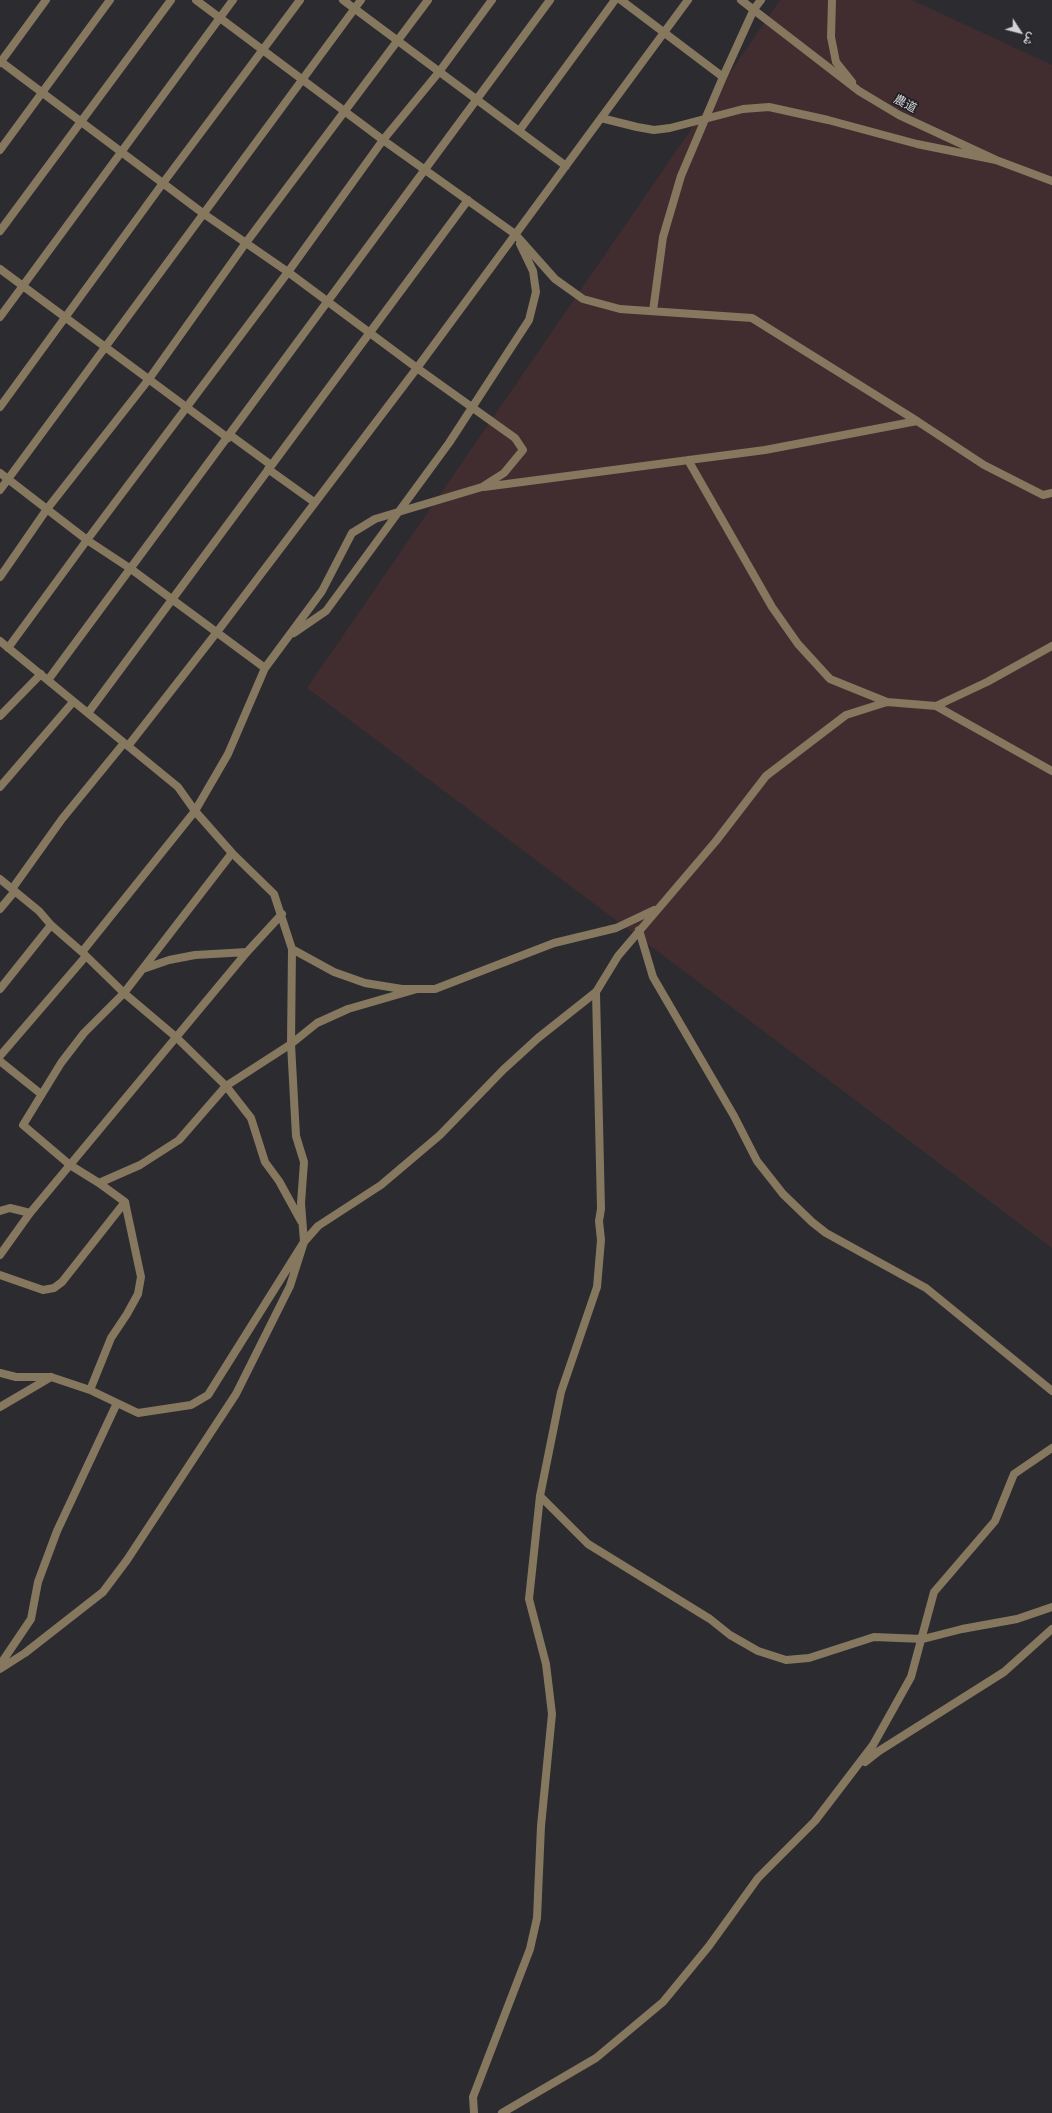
<!DOCTYPE html>
<html>
<head>
<meta charset="utf-8">
<style>
  body { margin:0 }
  #map { position:relative; width:1052px; height:2113px; overflow:hidden; background:#2b2b30; font-family:"PT Sans",Vazirmatn,sans-serif }
  canvas { display:block }
  .north { position:absolute; left:1000px; top:12px; width:40px; height:40px; -webkit-text-stroke:3px #222126; paint-order:stroke; rotate:126deg; font-size:11px; font-weight:700; line-height:16px; text-align:center; color:#d2d2d5 }
  .north::after { content:''; display:block; margin:auto; width:14px; height:18px; background:#d2d2d5; clip-path:polygon(50% 0,100% 100%,50% 72%,0 100%) }
</style>
</head>
<body>
<div id="map">
<canvas width="1052" height="2113"></canvas>
<div class="north">ش</div>
</div>
<script>
const g = document.querySelector('canvas').getContext('2d');
g.lineJoin = 'round';
function fill(path, color) {
  g.fillStyle = color;
  g.fill(path, 'evenodd');
}
function poly(rows) {
  const path = new Path2D();
  for (const r of rows) {
    path.moveTo(r[0], r[1]);
    for (let i = 2; i < r.length; i += 2) path.lineTo(r[i], r[i + 1]);
  }
  return path;
}
function trace(path, color, width, dash) {
  g.strokeStyle = color;
  g.lineWidth = width;
  g.lineCap = dash ? 'butt' : 'round';
  g.setLineDash(dash || []);
  g.stroke(path);
}
function drawText(font, color, halo, rows, align = 'center') {
  g.font = font + ' "PT Sans","Noto Sans SC",sans-serif';
  g.lineWidth = 3.5;
  g.setLineDash([]);
  g.textBaseline = 'middle';
  g.strokeStyle = halo;
  g.fillStyle = color;
  for (const [text, x, y, turn = 0] of rows) {
    g.save();
    g.translate(x, y);
    g.rotate((+turn || 0) * Math.PI / 180);
    g.textAlign = isNaN(turn) ? turn : align;
    if (halo) g.strokeText(text, 0, 0);
    g.fillText(text, 0, 0);
    g.restore();
  }
}
fill(poly([
  [780,0,912,0,1052,65,1052,1248,307,688]
]), '#412d2f');
trace(poly([
  [196,0,383,140,515,234,555,279,583,299,620,309,752,318,917,421],
  [343,0,566,166],
  [621,0,723,77],
  [741,0,859,91,899,115,996,160,1052,181],
  [832,0,831,37,836,62,852,82],
  [0,61,204,214,288,272,417,368,515,438,523,450,504,473,482,487,375,519,352,533,322,591,265,668,228,754,195,811,82,952],
  [0,63,46,0],
  [601,118,637,127,654,130,670,128,743,109,769,107,828,120,917,144,996,160],
  [519,131,615,0],
  [0,150,110,0],
  [0,231,171,0],
  [0,269,228,438],
  [653,311,663,237,681,176,723,77,754,9,761,0],
  [0,317,233,0],
  [0,407,163,183,300,0],
  [230,435,271,465],
  [688,460,772,607,798,644,830,679,887,702,936,706,1052,771],
  [268,469,314,502],
  [0,473,87,540,131,569,265,668],
  [484,487,765,450,917,421,984,465,1043,495,1052,493],
  [0,490,361,0],
  [0,577,47,509,149,379,245,244,428,0],
  [294,633,326,611,449,443,529,320,536,292,533,271,520,244],
  [0,641,178,787,195,811,232,853,274,894,292,949,291,1044,296,1136,304,1162,301,1203,304,1242,290,1286,236,1394,127,1560,103,1592,25,1653,0,1669],
  [8,648,87,540,288,272,383,140,439,72,492,0],
  [48,680,550,0],
  [936,706,987,682,1052,646],
  [88,713,468,200],
  [0,716,41,674],
  [128,746,217,632,417,368,688,0],
  [0,787,73,702],
  [232,853,124,993,84,1033,61,1063,23,1125,70,1165,99,1183,140,1165,179,1140,226,1086,291,1044,317,1023,348,1009,417,989],
  [0,879,39,911,51,925,82,952,124,993,176,1037,226,1086,251,1118,265,1162,279,1181,301,1221],
  [12,889,62,819,124,743],
  [0,909,15,891],
  [639,930,653,977,734,1116,757,1161,783,1194,812,1222,826,1233,926,1288,1052,1391],
  [292,949,334,972,365,983,402,989,435,989,554,943,616,928,654,910],
  [143,969,169,960,195,955,247,952],
  [0,989,51,925],
  [0,1056,86,956],
  [0,1061,41,1094],
  [0,1211,10,1208,30,1213],
  [0,1255,30,1213,247,952,282,914],
  [0,1275,43,1290,54,1288,62,1282,125,1202],
  [0,1373,16,1377,51,1377,90,1390,138,1413,191,1405,208,1395,304,1242,318,1226,381,1185,440,1135,503,1070,538,1038,596,992],
  [90,1390,111,1338,127,1314,138,1294,141,1277,125,1202,99,1183],
  [0,1407,51,1377],
  [540,1496,588,1544,710,1619,730,1635,758,1651,786,1660,809,1658,874,1637,923,1639,962,1629,1017,1619,1052,1607],
  [0,1665,31,1619,38,1582,57,1531,117,1403],
  [865,1762,879,1751,1004,1672,1052,1629],
  [474,2113,473,2097,530,1949,537,1918,541,1826,552,1714,546,1664,529,1599,540,1496,561,1392,597,1287,601,1240,599,1221,601,1209,596,992,618,956,716,841,766,776,846,715,887,702],
  [502,2113,596,2058,663,2002,709,1946,758,1878,815,1821,873,1745,911,1677,934,1592,995,1521,1014,1474,1052,1448]
]), '#86775f', 8);
drawText('12px', '#d2d2d5', '#222126', [
  ["農道",905,104,28]
]);
</script>
</body>
</html>
